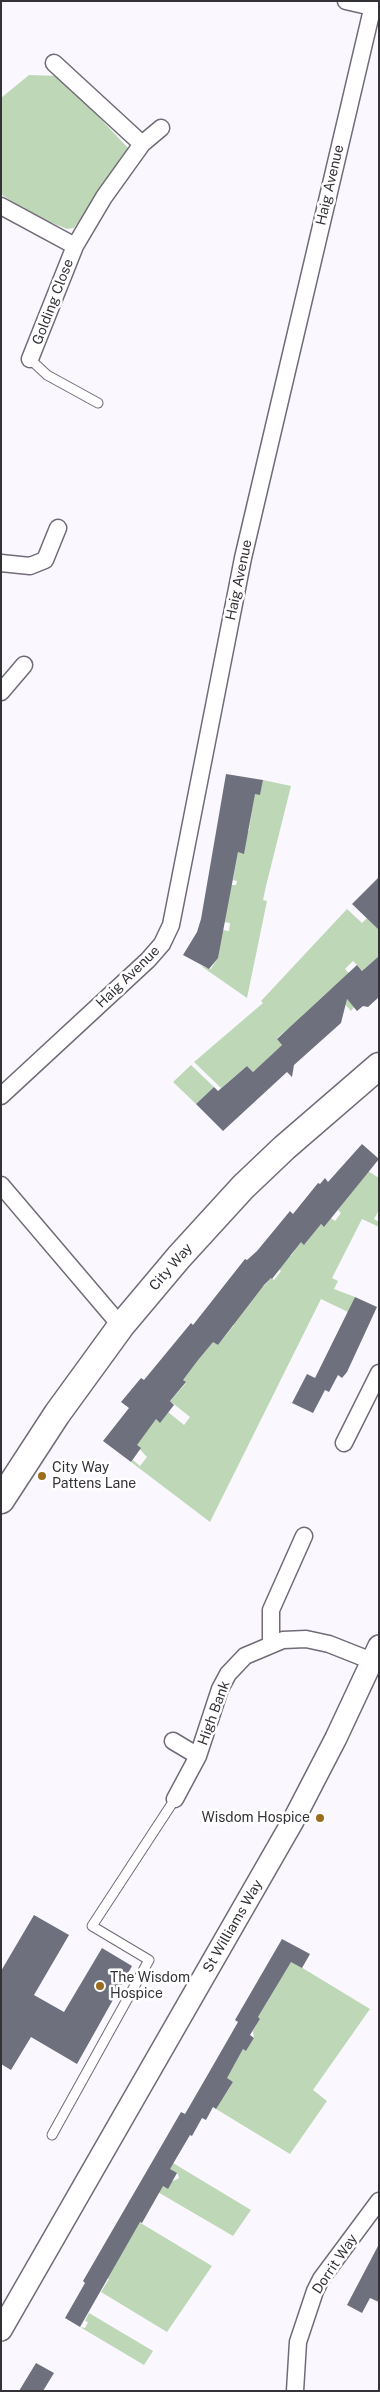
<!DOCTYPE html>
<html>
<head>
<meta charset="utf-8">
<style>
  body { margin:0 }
  #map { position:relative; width:380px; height:2392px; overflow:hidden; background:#faf8fe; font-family:"Public Sans",sans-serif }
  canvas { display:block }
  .frame { position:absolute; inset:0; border:2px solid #343137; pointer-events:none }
</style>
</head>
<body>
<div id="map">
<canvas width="380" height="2392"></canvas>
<div class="frame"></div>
</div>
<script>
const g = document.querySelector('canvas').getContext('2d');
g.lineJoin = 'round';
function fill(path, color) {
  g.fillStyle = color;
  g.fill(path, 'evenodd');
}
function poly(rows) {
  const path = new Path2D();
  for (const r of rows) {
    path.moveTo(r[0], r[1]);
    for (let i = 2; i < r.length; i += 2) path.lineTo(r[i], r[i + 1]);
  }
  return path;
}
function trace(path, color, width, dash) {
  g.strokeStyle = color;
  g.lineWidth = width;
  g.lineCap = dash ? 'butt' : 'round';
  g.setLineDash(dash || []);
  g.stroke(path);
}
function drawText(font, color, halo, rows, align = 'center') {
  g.font = font + ' "Public Sans",sans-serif';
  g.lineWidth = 5;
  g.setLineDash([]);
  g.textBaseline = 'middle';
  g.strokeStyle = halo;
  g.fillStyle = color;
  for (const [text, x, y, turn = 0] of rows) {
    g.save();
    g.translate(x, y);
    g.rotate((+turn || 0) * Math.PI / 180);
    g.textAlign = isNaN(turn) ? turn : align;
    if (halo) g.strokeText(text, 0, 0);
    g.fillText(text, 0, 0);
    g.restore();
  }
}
fill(poly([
  [29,75,60,76,129,149,74,228,67,229,30,214,1,194,1,98],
  [263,780,291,786,266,886,263,900,267,901,247,998,201,966,211,969,218,957,222,930,229,931,230,923,224,922,231,885,236,885,237,881,233,880,238,852,244,853,240,830,249,831,254,794,260,794],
  [347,909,362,923,367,918,379,930,379,956,364,969,379,988,353,961,345,969,352,977,345,997,354,1007,351,1011,331,989,302,1016,294,1033,289,1028,277,1038,282,1045,253,1072,247,1066,221,1088,194,1062,263,1003,261,1001],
  [191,1065,214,1087,196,1104,173,1082],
  [368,1171,379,1178,379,1210,374,1219,379,1222,379,1227,362,1219,332,1278,338,1281,334,1289,355,1297,348,1312,321,1299,210,1522,131,1462,133,1460,140,1466,147,1457,132,1441,151,1415,160,1422,168,1412,184,1425,190,1417,170,1401,186,1383,176,1375,207,1337,218,1345,234,1325,232,1324,261,1283,264,1286,271,1278,274,1280,281,1271,274,1265,285,1252,291,1256,295,1250,290,1246,297,1238,305,1244,314,1232,306,1226,310,1216,324,1227,331,1218,335,1221,341,1213,338,1210],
  [291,1961,370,2009,313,2090,327,2101,290,2154,216,2109,218,2091,225,2095,233,2082,226,2078,243,2049,246,2051,254,2038,253,2031,260,2019,258,2017],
  [173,2163,251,2210,233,2236,156,2191,160,2184,168,2189,165,2177,173,2181,179,2178,178,2174,169,2169],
  [139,2222,212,2266,167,2332,101,2292,109,2279,107,2278],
  [89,2313,153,2351,144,2365,80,2327,85,2328,88,2322,85,2321]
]), '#bed7b7');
fill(poly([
  [226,774,263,780,260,795,255,794,244,854,238,852,218,958,209,969,183,955,197,932,201,919],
  [379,877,379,930,352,904],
  [379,956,379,997,368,1007,363,1006,357,1011,347,999,341,1023,294,1065,292,1077,287,1072,223,1131,196,1104,214,1087,218,1091,247,1066,253,1072,282,1045,277,1039,357,965,362,971],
  [362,1144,379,1159,324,1227,321,1224,304,1245,301,1242,272,1279,271,1278,264,1285,218,1345,213,1342,198,1360,183,1380,186,1382,170,1401,174,1405,160,1423,156,1419,137,1445,141,1448,131,1462,103,1441,129,1408,121,1402,141,1378,144,1380,191,1323,193,1325,245,1259,247,1260,257,1251,290,1211,293,1214,318,1183,320,1184,325,1178,328,1182],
  [355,1297,377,1307,347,1372,342,1378,338,1375,329,1392,325,1390,313,1413,292,1403,307,1374,315,1378],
  [34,1915,69,1935,34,1995,64,2012,102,1948,132,1966,77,2064,31,2037,11,2070,1,2064,1,1971],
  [282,1939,310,1954,302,1968,291,1962,258,2017,260,2019,250,2035,254,2038,246,2051,243,2049,227,2078,233,2082,216,2109,213,2107,206,2120,202,2118,192,2136,190,2135,170,2169,177,2173,168,2189,163,2186,142,2223,140,2222,80,2327,65,2318,85,2283,83,2281,181,2112,185,2114,211,2069,238,2022,235,2020],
  [379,2244,379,2302,370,2298,362,2313,347,2305],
  [36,2363,54,2373,43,2391,19,2391]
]), '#6e707d');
const service = poly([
  [30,359,47,375,98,403],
  [52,2135,149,1960,92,1926,175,1799]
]);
const minor = poly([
  [346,1,372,7],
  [54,63,142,144],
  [1,206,75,246],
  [30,359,75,246,104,197,142,144,161,128],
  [1,563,30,566,45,560,58,528],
  [1,692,24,665],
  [1,1096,148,960,162,944,171,925,243,558,374,1],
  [1,1185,121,1326],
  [344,1443,379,1373],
  [271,1645,271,1610,304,1536],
  [173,1741,198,1756],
  [175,1799,198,1756,220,1689,228,1674,245,1656,283,1640,306,1639,329,1644,372,1661],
  [295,2391,298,2342,315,2291,321,2279,379,2201]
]);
const tertiary = poly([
  [1,2330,293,1821,336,1738,379,1646]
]);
const primary = poly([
  [1,1500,57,1414,121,1326,179,1257,243,1187,284,1148,379,1066]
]);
trace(service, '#716b78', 11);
trace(minor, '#716b78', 19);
trace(tertiary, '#716b78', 24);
trace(primary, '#716b78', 29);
trace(service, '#fff', 9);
trace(minor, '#fff', 16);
trace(tertiary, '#fff', 21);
trace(primary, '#fff', 26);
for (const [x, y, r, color] of [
  [42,1476,5,"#9b6c1d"],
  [320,1818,5,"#9b6c1d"],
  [100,1986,5,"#9b6c1d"]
]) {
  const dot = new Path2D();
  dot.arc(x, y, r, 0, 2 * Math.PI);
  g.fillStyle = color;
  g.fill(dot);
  trace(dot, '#fff', 2);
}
drawText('14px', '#343137', '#fff', [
  ["Haig Avenue",330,185,-77],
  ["Golding Close",53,302,-69],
  ["Haig Avenue",239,580,-78],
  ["Haig Avenue",128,977,-44],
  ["City Way",171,1267,-49],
  ["High Bank",214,1713,-70],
  ["St Williams Way",233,1926,-60],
  ["Dorrit Way",335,2264,-56]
]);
drawText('14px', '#343137', '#fff', [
  ["City Way",52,1468],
  ["Pattens Lane",52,1484],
  ["Wisdom Hospice",310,1818,"right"],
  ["The Wisdom",110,1978],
  ["Hospice",110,1994]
], 'left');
</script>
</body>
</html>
